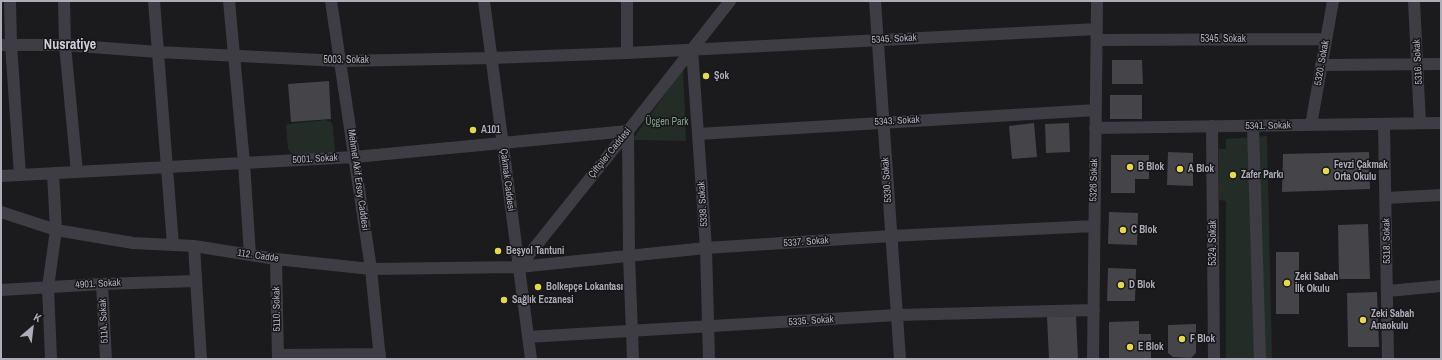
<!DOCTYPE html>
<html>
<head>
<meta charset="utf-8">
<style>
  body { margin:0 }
  #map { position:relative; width:1442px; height:360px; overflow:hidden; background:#1b1a1c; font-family:"Archivo Narrow",sans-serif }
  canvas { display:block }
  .frame { position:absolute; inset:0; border:2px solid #aeaebb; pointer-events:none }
  .north { position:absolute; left:12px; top:308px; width:40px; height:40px; -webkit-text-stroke:3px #161517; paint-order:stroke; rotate:28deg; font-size:11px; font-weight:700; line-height:16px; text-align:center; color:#aeaebb }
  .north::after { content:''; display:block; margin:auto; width:14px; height:18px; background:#aeaebb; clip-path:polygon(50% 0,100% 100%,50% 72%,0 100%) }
</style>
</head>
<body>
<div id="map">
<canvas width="1442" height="360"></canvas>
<div class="frame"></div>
<div class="north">K</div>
</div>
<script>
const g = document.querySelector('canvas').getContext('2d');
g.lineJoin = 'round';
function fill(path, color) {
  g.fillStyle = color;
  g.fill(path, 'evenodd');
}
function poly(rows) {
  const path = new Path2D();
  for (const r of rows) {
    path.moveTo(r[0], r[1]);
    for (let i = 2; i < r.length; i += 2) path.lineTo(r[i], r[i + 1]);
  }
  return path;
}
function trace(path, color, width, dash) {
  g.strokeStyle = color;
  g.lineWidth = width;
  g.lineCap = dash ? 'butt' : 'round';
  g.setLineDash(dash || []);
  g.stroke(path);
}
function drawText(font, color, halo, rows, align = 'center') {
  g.font = font + ' "Archivo Narrow",sans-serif';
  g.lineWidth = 3;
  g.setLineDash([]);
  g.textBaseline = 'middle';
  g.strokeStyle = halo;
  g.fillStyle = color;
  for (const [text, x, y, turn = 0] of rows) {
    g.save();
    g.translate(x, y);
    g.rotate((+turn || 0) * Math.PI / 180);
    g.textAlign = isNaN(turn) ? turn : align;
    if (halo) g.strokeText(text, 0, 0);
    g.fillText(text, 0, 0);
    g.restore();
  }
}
fill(poly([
  [683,69,686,141,632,140],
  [325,120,331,122,333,126,335,152,332,154,299,155,291,153,288,149,286,126,288,124],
  [1267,136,1272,359,1226,359,1226,201,1219,200,1219,149,1226,149,1226,139]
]), '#242c27');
fill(poly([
  [1112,60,1142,60,1143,84,1112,84],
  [329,81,331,119,291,122,288,84],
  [1110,95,1142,95,1142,119,1110,119],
  [1034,123,1037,157,1012,159,1009,126],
  [1069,123,1070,152,1046,153,1045,124],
  [1168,152,1193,153,1193,186,1167,185],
  [1369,152,1370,189,1282,192,1283,154],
  [1111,155,1149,155,1149,179,1135,179,1135,193,1111,193],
  [1109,212,1138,213,1137,245,1108,244],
  [1368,224,1370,279,1339,279,1338,225],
  [1276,252,1299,252,1299,314,1276,314],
  [1108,268,1136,269,1135,301,1107,301],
  [1377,292,1379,347,1348,347,1347,293],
  [1076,316,1078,359,1049,359,1047,317],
  [1139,321,1139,334,1151,334,1151,359,1109,359,1109,322],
  [1196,324,1196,353,1191,358,1173,357,1168,353,1168,325]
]), '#454449');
trace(poly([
  [10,1,11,45,20,175],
  [64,1,65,45,77,172],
  [154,1,173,245],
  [229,1,244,163,250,255],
  [331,1,371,269,380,359],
  [484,1,531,359],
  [627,1,627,53],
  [875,1,900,359],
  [1414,1,1420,123],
  [1097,40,1326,39],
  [1,45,65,45,158,52,341,61,491,58,627,53,1097,29],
  [692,49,706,248,709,359],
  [1321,65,1441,64],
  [1384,124,1388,359],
  [1311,125,1333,1],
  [1212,126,1214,359],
  [1253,126,1260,359],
  [1095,128,1441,123],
  [628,131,629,256,633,359],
  [698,134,1096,110],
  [1,176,355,157,628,131],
  [1386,198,1441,195],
  [1,212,56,230,133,243,194,246,276,259,371,269,519,267,706,248,891,236,1094,226],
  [194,246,201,359],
  [276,259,278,359],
  [519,267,628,131,730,1],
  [102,284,106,359],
  [1,290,102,284,196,281],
  [1388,291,1441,286],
  [528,337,897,315,1094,310],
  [278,355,380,354],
  [51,359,48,287,56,230,53,173],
  [1093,359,1097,1]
]), '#3e3d43', 12);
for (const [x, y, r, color] of [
  [706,76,4,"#e4d94a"],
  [473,130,4,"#e4d94a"],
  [1130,167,4,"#e4d94a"],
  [1180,169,4,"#e4d94a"],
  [1326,171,4,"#e4d94a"],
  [1233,175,4,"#e4d94a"],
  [1123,230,4,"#e4d94a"],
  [498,251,4,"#e4d94a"],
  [1287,283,4,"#e4d94a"],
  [1121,285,4,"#e4d94a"],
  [538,287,4,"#e4d94a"],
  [504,300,4,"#e4d94a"],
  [1363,320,4,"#e4d94a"],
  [1182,339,4,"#e4d94a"],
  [1130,347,4,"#e4d94a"]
]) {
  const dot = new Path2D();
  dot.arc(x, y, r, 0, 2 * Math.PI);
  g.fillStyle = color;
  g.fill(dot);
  trace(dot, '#161517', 1.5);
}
drawText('10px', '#aeaebb', '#161517', [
  ["5345. Sokak",894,39,-3],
  ["5345. Sokak",1223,39],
  ["5003. Sokak",346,60],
  ["5316. Sokak",1418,62,-93],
  ["5320. Sokak",1322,63,-80],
  ["5343. Sokak",897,121,-3],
  ["5341. Sokak",1268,126,-1],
  ["Çiftçiler Caddesi",610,153,-51],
  ["5001. Sokak",315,159,-3],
  ["Mehmet Akif Ersoy Caddesi",358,180,82],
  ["Çakmak Caddesi",507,180,83],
  ["5330. Sokak",887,180,-94],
  ["5326 Sokak",1094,180,-89],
  ["5338. Sokak",703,204,-94],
  ["5318. Sokak",1387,241,-91],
  ["5337. Sokak",806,242,-4],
  ["5324. Sokak",1213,243,-90],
  ["112. Cadde",258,256,8],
  ["4901. Sokak",98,284,-3],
  ["5110. Sokak",277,309,-91],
  ["5114. Sokak",104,321,-93],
  ["5335. Sokak",811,321,-4]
]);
drawText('bold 10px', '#aeaebb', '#161517', [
  ["Şok",714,76],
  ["A101",481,130],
  ["Fevzi Çakmak",1334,165],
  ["Orta Okulu",1334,177],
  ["B Blok",1138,167],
  ["A Blok",1188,169],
  ["Zafer Parkı",1241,175],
  ["C Blok",1131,230],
  ["Beşyol Tantuni",506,251],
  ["Zeki Sabah",1295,277],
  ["İlk Okulu",1295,289],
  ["D Blok",1129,285],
  ["Bolkepçe Lokantası",546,287],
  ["Sağlık Eczanesi",512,300],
  ["Zeki Sabah",1371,314],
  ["Anaokulu",1371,326],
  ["F Blok",1190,339],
  ["E Blok",1138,347]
], 'left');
drawText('10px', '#87a490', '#161517', [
  ["Üçgen Park",667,122]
]);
drawText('bold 14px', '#cecfd7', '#161517', [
  ["Nusratiye",70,45]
]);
</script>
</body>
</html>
